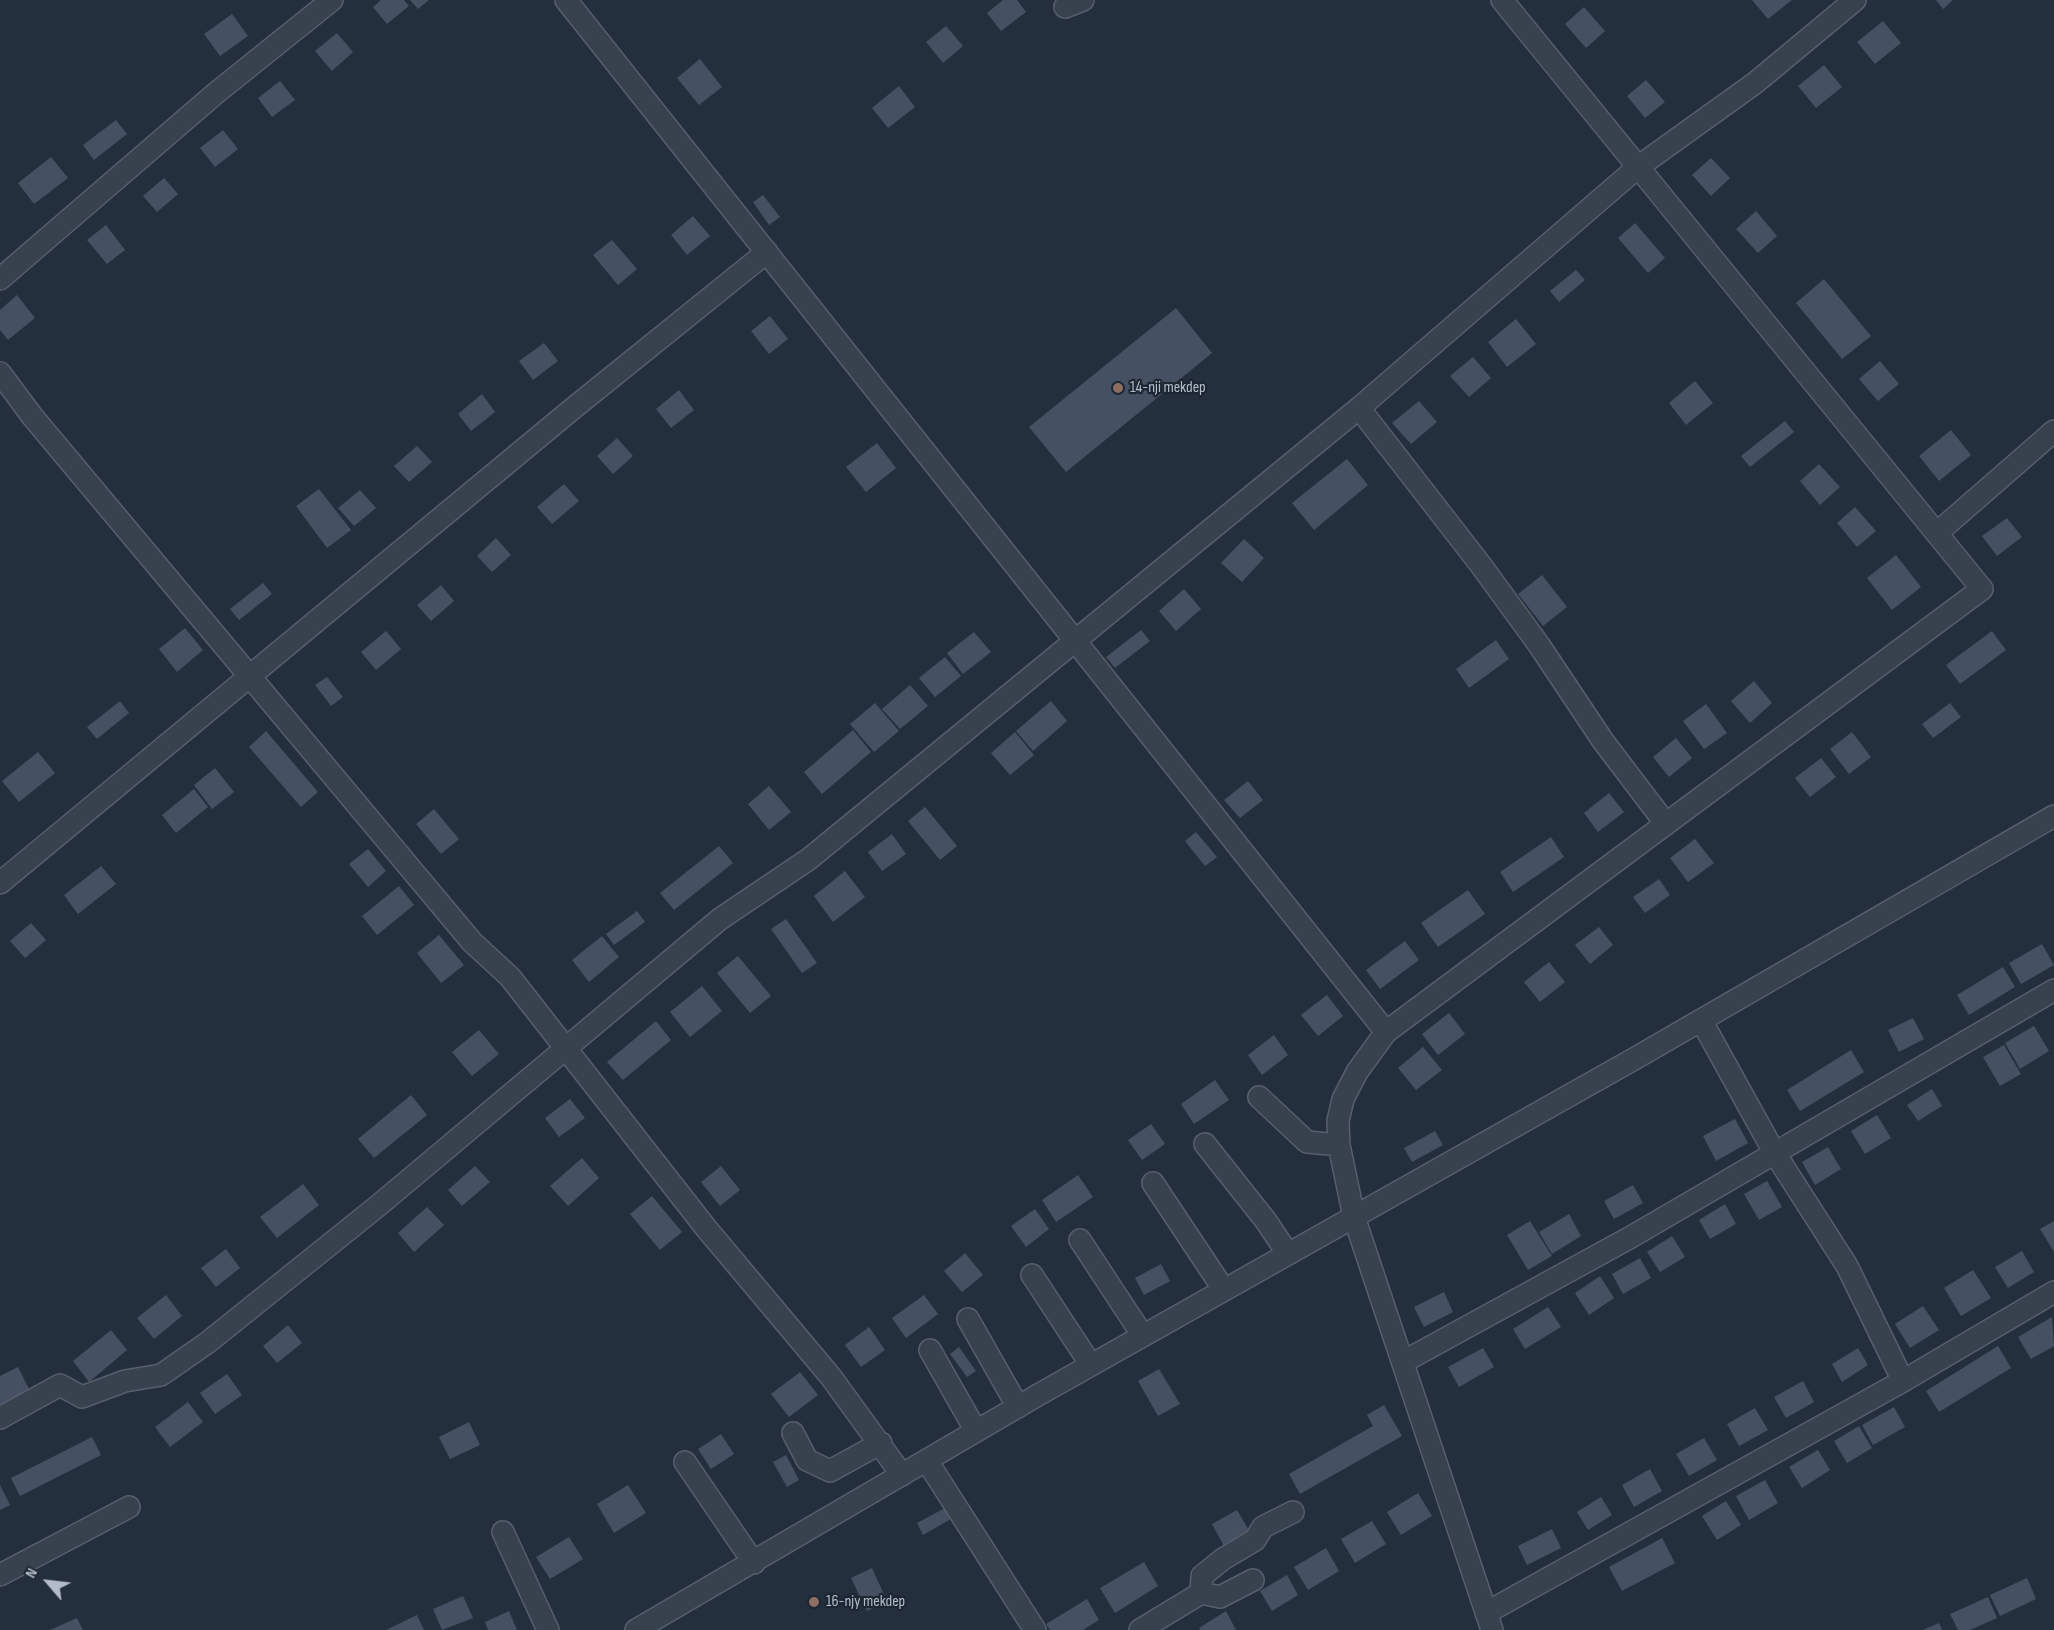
<!DOCTYPE html>
<html>
<head>
<meta charset="utf-8">
<style>
  body { margin:0 }
  #map { position:relative; width:2054px; height:1630px; overflow:hidden; background:#242f3e; font-family:"Sofia Sans Condensed",sans-serif }
  canvas { display:block }
  .north { position:absolute; left:18px; top:1552px; width:60px; height:60px; -webkit-text-stroke:4px #1d2633; paint-order:stroke; rotate:298deg; font-size:16px; font-weight:700; line-height:24px; text-align:center; color:#b4bcc9 }
  .north::after { content:''; display:block; margin:auto; width:21px; height:27px; background:#b4bcc9; clip-path:polygon(50% 0,100% 100%,50% 72%,0 100%) }
</style>
</head>
<body>
<div id="map">
<canvas width="2054" height="1630"></canvas>
<div class="north">N</div>
</div>
<script>
const g = document.querySelector('canvas').getContext('2d');
g.lineJoin = 'round';
function fill(path, color) {
  g.fillStyle = color;
  g.fill(path, 'evenodd');
}
function poly(rows) {
  const path = new Path2D();
  for (const r of rows) {
    path.moveTo(r[0], r[1]);
    for (let i = 2; i < r.length; i += 2) path.lineTo(r[i], r[i + 1]);
  }
  return path;
}
function trace(path, color, width, dash) {
  g.strokeStyle = color;
  g.lineWidth = width;
  g.lineCap = dash ? 'butt' : 'round';
  g.setLineDash(dash || []);
  g.stroke(path);
}
function drawText(font, color, halo, rows, align = 'center') {
  g.font = font + ' "Sofia Sans Condensed",sans-serif';
  g.lineWidth = 4.5;
  g.setLineDash([]);
  g.textBaseline = 'middle';
  g.strokeStyle = halo;
  g.fillStyle = color;
  for (const [text, x, y, turn = 0] of rows) {
    g.save();
    g.translate(x, y);
    g.rotate((+turn || 0) * Math.PI / 180);
    g.textAlign = isNaN(turn) ? turn : align;
    if (halo) g.strokeText(text, 0, 0);
    g.fillText(text, 0, 0);
    g.restore();
  }
}
fill(poly([
  [381,0,404,0,409,6,387,24,373,7],
  [410,0,429,0,418,9],
  [1003,0,1017,0,1026,12,1001,31,987,13],
  [1752,0,1792,0,1768,19],
  [1936,0,1953,0,1943,9],
  [1584,7,1605,31,1586,48,1565,24],
  [232,14,248,36,220,56,204,34],
  [1883,21,1901,43,1875,64,1857,42],
  [946,26,963,46,943,63,926,42],
  [337,33,353,52,332,71,315,51],
  [700,59,722,87,699,105,677,78],
  [1824,65,1842,87,1816,108,1798,86],
  [1646,80,1665,102,1645,118,1627,96],
  [280,81,295,100,272,117,258,98],
  [899,86,915,107,888,128,872,108],
  [116,120,127,134,94,160,83,145],
  [223,130,238,149,215,167,200,148],
  [51,157,68,178,34,204,18,183],
  [1711,158,1730,178,1711,196,1692,175],
  [164,178,178,194,157,212,143,196],
  [763,195,780,217,769,225,753,202],
  [1756,211,1777,236,1758,253,1736,229],
  [693,216,710,236,687,255,671,235],
  [1635,223,1665,258,1648,273,1618,238],
  [106,225,125,250,107,264,87,240],
  [612,240,637,269,618,285,593,255],
  [1576,270,1585,280,1559,302,1550,291],
  [1824,279,1871,336,1842,359,1796,303],
  [17,295,35,318,8,340,0,330,0,310],
  [1176,308,1212,353,1066,472,1029,427],
  [770,316,788,339,769,354,751,331],
  [1516,319,1536,344,1507,367,1488,342],
  [544,343,558,361,533,380,519,361],
  [1473,357,1491,378,1469,397,1450,376],
  [1880,361,1899,384,1878,401,1859,379],
  [1695,381,1713,403,1686,425,1669,403],
  [679,390,694,410,671,428,656,409],
  [482,394,495,412,471,431,458,414],
  [1419,401,1437,422,1411,444,1392,423],
  [1785,421,1794,432,1750,467,1741,456],
  [1951,430,1971,455,1939,481,1919,456],
  [617,438,633,456,613,474,597,456],
  [877,443,896,468,866,492,846,467],
  [417,446,432,462,409,482,394,466],
  [1347,459,1368,485,1314,530,1292,503],
  [1819,464,1840,487,1820,505,1800,481],
  [564,484,579,501,552,524,537,507],
  [319,489,351,530,327,548,296,506],
  [360,490,376,508,354,526,338,508],
  [1855,507,1876,531,1857,547,1837,523],
  [2007,518,2022,537,1997,556,1982,536],
  [496,538,511,555,492,572,477,556],
  [1244,539,1264,558,1242,582,1221,563],
  [1896,555,1921,587,1892,610,1867,578],
  [1542,575,1567,607,1543,626,1518,594],
  [263,583,272,594,239,620,230,609],
  [441,585,454,601,431,621,417,605],
  [1184,589,1201,609,1176,631,1159,611],
  [185,628,203,650,177,672,159,649],
  [1141,630,1150,641,1115,668,1106,657],
  [386,631,401,649,376,670,361,652],
  [1992,631,2006,650,1960,684,1946,665],
  [974,632,991,652,963,674,947,653],
  [1496,640,1509,659,1469,688,1456,669],
  [945,657,961,676,935,697,919,678],
  [327,677,343,697,331,706,315,685],
  [1754,681,1772,703,1750,723,1731,701],
  [910,685,928,706,900,729,882,709],
  [120,701,129,713,97,739,87,727],
  [1051,701,1067,721,1033,751,1016,731],
  [875,703,899,731,874,752,850,724],
  [1950,703,1961,717,1933,738,1922,724],
  [1706,704,1727,733,1704,749,1683,721],
  [853,730,871,752,822,794,804,772],
  [266,731,318,792,301,807,249,747],
  [1015,732,1034,755,1010,775,991,753],
  [1852,732,1871,757,1849,774,1830,749],
  [1676,738,1692,758,1669,777,1653,757],
  [38,752,55,773,19,802,2,781],
  [1821,758,1836,777,1810,797,1795,778],
  [215,768,234,792,212,809,194,785],
  [1248,781,1263,800,1240,818,1224,800],
  [769,786,791,812,769,830,748,804],
  [194,789,208,807,176,833,162,815],
  [1609,793,1624,812,1598,832,1584,813],
  [925,807,957,846,940,860,908,821],
  [434,809,459,839,441,854,416,824],
  [1196,832,1217,857,1205,866,1185,841],
  [892,834,906,854,882,871,868,852],
  [1551,837,1564,857,1513,892,1500,872],
  [1695,839,1714,863,1688,882,1670,858],
  [719,846,733,863,674,910,660,893],
  [368,849,386,871,368,887,349,864],
  [101,866,116,884,78,914,64,895],
  [845,871,865,897,833,922,814,896],
  [1659,879,1670,895,1645,913,1633,897],
  [399,886,414,905,377,935,362,916],
  [1468,890,1485,914,1438,947,1421,923],
  [637,911,645,922,614,945,606,934],
  [786,919,817,963,802,973,771,929],
  [31,923,46,940,25,958,10,941],
  [1599,927,1613,945,1590,964,1575,945],
  [439,935,464,965,441,983,417,953],
  [602,936,619,957,589,982,572,960],
  [1405,941,1419,960,1380,989,1366,970],
  [2042,944,2054,965,2021,984,2009,963],
  [738,956,771,996,750,1013,717,973],
  [1549,962,1565,982,1540,1002,1524,982],
  [2003,967,2015,987,1969,1015,1957,995],
  [702,986,722,1011,690,1037,670,1012],
  [1327,995,1343,1016,1318,1036,1301,1015],
  [1449,1013,1465,1034,1438,1055,1422,1034],
  [1913,1018,1924,1039,1899,1052,1888,1030],
  [656,1021,671,1040,623,1080,607,1062],
  [2034,1026,2049,1051,2020,1069,2005,1043],
  [479,1030,499,1054,472,1076,452,1052],
  [1274,1035,1288,1055,1262,1075,1248,1055],
  [2004,1045,2021,1074,2000,1086,1983,1057],
  [1423,1047,1442,1070,1416,1090,1398,1068],
  [1851,1050,1864,1072,1800,1111,1787,1090],
  [1215,1080,1229,1100,1194,1124,1181,1104],
  [1932,1089,1942,1106,1918,1121,1907,1105],
  [411,1095,427,1115,374,1158,358,1139],
  [570,1099,585,1118,559,1137,545,1118],
  [1877,1115,1891,1138,1865,1154,1851,1131],
  [1735,1119,1748,1143,1716,1161,1703,1136],
  [1151,1124,1165,1144,1142,1160,1128,1140],
  [1435,1131,1443,1145,1412,1162,1404,1148],
  [1828,1147,1841,1169,1815,1185,1802,1162],
  [582,1158,599,1178,568,1206,550,1186],
  [475,1166,490,1182,462,1206,448,1190],
  [721,1166,740,1190,720,1206,701,1182],
  [1078,1175,1093,1197,1056,1222,1042,1200],
  [1767,1181,1782,1207,1759,1220,1744,1194],
  [303,1184,319,1205,277,1238,260,1217],
  [1633,1185,1643,1203,1614,1219,1604,1201],
  [652,1196,682,1232,660,1250,630,1214],
  [1725,1204,1736,1224,1710,1239,1699,1220],
  [427,1207,444,1225,414,1252,398,1233],
  [1035,1209,1049,1229,1026,1247,1011,1226],
  [1569,1214,1581,1236,1552,1254,1539,1232],
  [1530,1221,1552,1256,1528,1270,1507,1235],
  [2054,1221,2054,1252,2040,1229],
  [1672,1236,1685,1257,1660,1272,1647,1252],
  [226,1249,240,1268,216,1287,201,1268],
  [2022,1251,2034,1272,2008,1288,1995,1267],
  [965,1253,983,1275,962,1292,944,1271],
  [1640,1258,1651,1278,1623,1294,1612,1274],
  [1161,1264,1170,1281,1144,1295,1135,1278],
  [1973,1270,1991,1298,1961,1316,1944,1288],
  [1600,1276,1614,1298,1589,1315,1575,1293],
  [1444,1292,1453,1312,1424,1327,1414,1307],
  [166,1295,182,1316,154,1339,137,1318],
  [924,1295,938,1314,906,1338,892,1318],
  [1923,1306,1939,1330,1910,1348,1895,1324],
  [1548,1307,1561,1327,1525,1349,1513,1329],
  [2052,1317,2054,1346,2031,1359,2018,1337],
  [288,1325,302,1343,277,1363,263,1346],
  [869,1327,885,1350,861,1367,845,1345],
  [111,1330,127,1350,89,1382,73,1361],
  [1998,1346,2011,1368,1939,1412,1926,1391],
  [959,1347,976,1371,967,1377,950,1354],
  [1483,1348,1494,1367,1459,1387,1448,1367],
  [1858,1348,1868,1365,1842,1382,1832,1364],
  [18,1367,30,1391,0,1406,0,1376],
  [1159,1369,1180,1404,1158,1416,1138,1381],
  [800,1372,818,1395,789,1417,771,1394],
  [227,1374,242,1395,215,1414,200,1393],
  [1803,1381,1814,1402,1786,1418,1774,1397],
  [188,1402,203,1422,170,1447,155,1427],
  [1384,1405,1402,1436,1300,1494,1289,1474,1373,1426,1367,1415],
  [1894,1407,1905,1427,1873,1445,1862,1425],
  [1755,1408,1768,1430,1739,1446,1727,1424],
  [469,1422,480,1445,450,1459,439,1437],
  [1859,1426,1872,1448,1847,1463,1834,1441],
  [721,1434,734,1454,711,1469,698,1449],
  [92,1437,101,1455,20,1496,11,1478],
  [1704,1438,1717,1460,1689,1476,1676,1454],
  [1818,1450,1830,1470,1802,1488,1789,1467],
  [786,1455,799,1480,787,1487,773,1462],
  [1650,1469,1662,1491,1634,1507,1622,1485],
  [1765,1480,1778,1503,1749,1520,1736,1496],
  [0,1485,10,1505,0,1510],
  [628,1485,646,1513,614,1533,597,1504],
  [1418,1493,1432,1516,1401,1535,1387,1512],
  [1601,1497,1612,1515,1588,1530,1577,1512],
  [1726,1501,1741,1525,1717,1540,1702,1516],
  [945,1508,951,1519,923,1535,917,1523],
  [1237,1510,1250,1532,1224,1546,1212,1524],
  [1372,1521,1386,1544,1355,1563,1341,1539],
  [1552,1529,1561,1548,1527,1565,1518,1546],
  [569,1537,583,1559,550,1579,536,1557],
  [1662,1538,1675,1563,1622,1591,1609,1567],
  [1326,1548,1339,1571,1308,1590,1294,1567],
  [1144,1562,1158,1586,1115,1613,1100,1588],
  [872,1568,887,1601,867,1611,851,1578],
  [1287,1575,1298,1595,1272,1611,1260,1591],
  [2027,1578,2036,1599,2000,1616,1990,1595],
  [463,1596,473,1618,442,1630,433,1609],
  [1988,1597,1997,1618,1970,1630,1958,1630,1950,1614],
  [1087,1599,1099,1620,1083,1630,1050,1630,1046,1624],
  [509,1611,517,1630,488,1630,485,1622],
  [1226,1611,1236,1630,1200,1630,1199,1628],
  [417,1615,424,1630,386,1630],
  [77,1618,83,1630,50,1630],
  [1939,1623,1942,1630,1923,1630]
]), '#455162');
const minor = poly([
  [566,0,1386,1032],
  [1065,7,1083,0],
  [0,279,216,93,332,0],
  [0,373,32,416,472,942,510,977,706,1228,831,1377,902,1475],
  [1359,408,1480,564,1539,645,1603,741,1666,824],
  [1937,533,2054,431],
  [0,883,576,406,767,252],
  [1701,1020,1774,1152,1847,1266,1903,1381],
  [1259,1097,1307,1142,1339,1145],
  [1205,1144,1266,1221,1288,1254],
  [1153,1183,1224,1290],
  [1080,1240,1143,1336],
  [1032,1275,1091,1365],
  [968,1319,1018,1407],
  [930,1350,976,1431],
  [1403,1362,1631,1237,2054,990],
  [0,1418,60,1385,82,1397,125,1381,161,1375,207,1343,379,1205,720,919,809,859,1359,408,1638,167,1755,83,1855,0],
  [793,1433,807,1460,830,1471,881,1443],
  [927,1461,1035,1630],
  [685,1462,754,1563],
  [503,1532,548,1630],
  [0,1575,129,1507],
  [1201,1593,1202,1576,1223,1559,1255,1540,1263,1527,1293,1512],
  [1486,1613,1903,1381,2054,1292],
  [636,1630,1038,1395,1634,1059,2054,816],
  [1140,1630,1201,1593,1220,1597,1253,1580],
  [1492,1630,1354,1217,1339,1145,1338,1121,1343,1099,1357,1072,1386,1032,1982,589,1502,0]
]);
trace(minor, '#565f6c', 24);
trace(minor, '#38414e', 21);
for (const [x, y, r, color] of [
  [1118,388,6,"#8d6e63"],
  [814,1602,6,"#8d6e63"]
]) {
  const dot = new Path2D();
  dot.arc(x, y, r, 0, 2 * Math.PI);
  g.fillStyle = color;
  g.fill(dot);
  trace(dot, '#1d2633', 2);
}
drawText('16px', '#b4bcc9', '#1d2633', [
  ["14-nji mekdep",1130,388],
  ["16-njy mekdep",826,1602]
], 'left');
</script>
</body>
</html>
